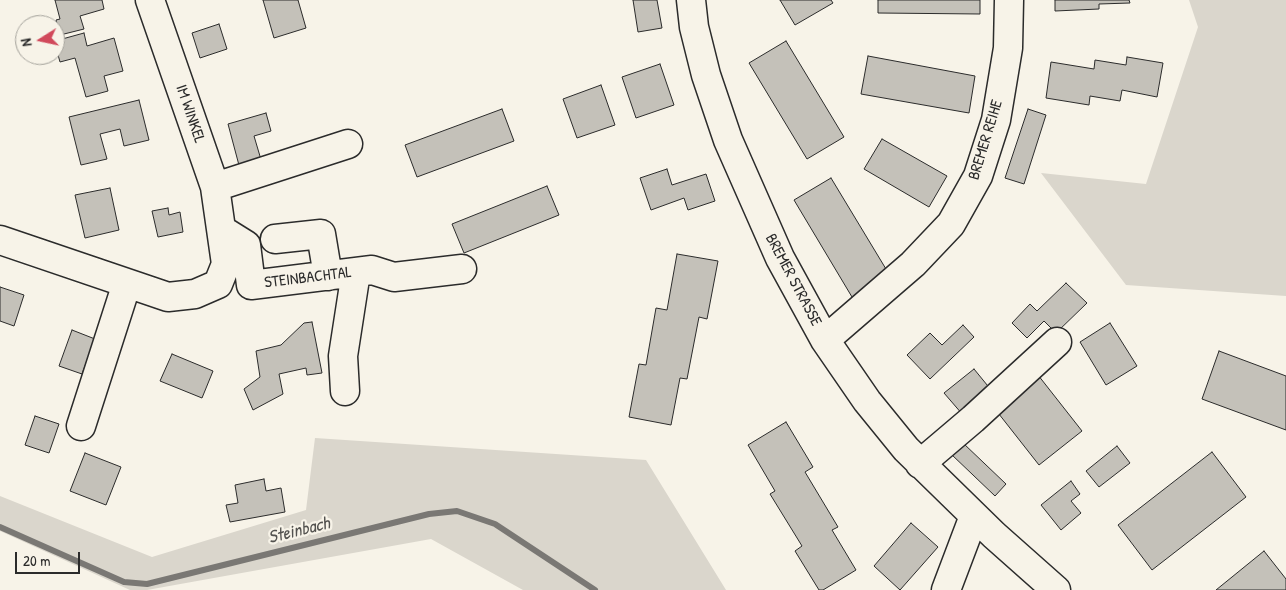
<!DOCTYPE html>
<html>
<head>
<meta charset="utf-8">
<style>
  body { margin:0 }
  #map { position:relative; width:1286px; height:590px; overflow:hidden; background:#f7f3e8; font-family:"Patrick Hand",sans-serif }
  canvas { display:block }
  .north { position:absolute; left:15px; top:15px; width:50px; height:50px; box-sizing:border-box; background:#f7f3e8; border:1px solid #a5a39c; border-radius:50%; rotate:260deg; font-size:14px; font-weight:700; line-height:20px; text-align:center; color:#2b2b2b }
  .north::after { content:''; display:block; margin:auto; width:18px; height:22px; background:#d1495b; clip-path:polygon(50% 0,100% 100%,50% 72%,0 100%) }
  .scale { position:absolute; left:15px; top:552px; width:65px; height:22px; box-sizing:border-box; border:2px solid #2b2b2b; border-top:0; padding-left:6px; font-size:15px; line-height:18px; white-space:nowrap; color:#2b2b2b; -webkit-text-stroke:4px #f7f3e8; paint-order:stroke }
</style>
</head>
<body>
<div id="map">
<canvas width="1286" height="590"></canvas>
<div class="north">N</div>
<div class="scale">20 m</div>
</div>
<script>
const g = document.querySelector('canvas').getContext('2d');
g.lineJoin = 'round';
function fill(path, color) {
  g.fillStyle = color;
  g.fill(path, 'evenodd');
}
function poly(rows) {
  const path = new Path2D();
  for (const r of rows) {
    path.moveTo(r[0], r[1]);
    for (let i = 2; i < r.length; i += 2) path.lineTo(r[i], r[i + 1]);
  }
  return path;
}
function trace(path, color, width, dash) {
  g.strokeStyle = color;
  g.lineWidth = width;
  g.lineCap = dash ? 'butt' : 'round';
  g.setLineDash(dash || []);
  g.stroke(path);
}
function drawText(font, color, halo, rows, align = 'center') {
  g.font = font + ' "Patrick Hand",sans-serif';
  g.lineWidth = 4.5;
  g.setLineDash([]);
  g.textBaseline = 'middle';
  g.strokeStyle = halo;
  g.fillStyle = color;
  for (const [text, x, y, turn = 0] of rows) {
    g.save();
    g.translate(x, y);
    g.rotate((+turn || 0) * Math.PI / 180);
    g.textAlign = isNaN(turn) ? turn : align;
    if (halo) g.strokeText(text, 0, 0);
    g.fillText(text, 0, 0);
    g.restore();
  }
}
fill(poly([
  [1189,0,1286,0,1286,296,1126,285,1041,173,1146,184,1198,27],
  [315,438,646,460,726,590,523,590,431,539,147,590,130,590,0,531,0,496,152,557,306,510]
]), '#dad6cc');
trace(poly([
  [0,527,124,582,147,584,429,514,457,511,495,524,595,590]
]), '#7a7874', 6);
const building = poly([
  [55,0,102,0,104,9,80,16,84,29,60,35,56,20,60,19,55,0],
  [263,0,298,0,306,28,274,38,263,0],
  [633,0,657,0,662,28,638,32,633,0],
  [780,0,831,0,833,3,795,25,780,0],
  [878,0,980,0,980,14,878,13,878,0],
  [1055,0,1129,0,1130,3,1099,4,1099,9,1055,11,1055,0],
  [219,24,227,49,200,58,192,33,219,24],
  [84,33,87,46,114,38,123,71,104,76,108,91,86,97,75,58,60,62,55,44,55,41,84,33],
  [786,41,844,137,807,159,749,63,786,41],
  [868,56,975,76,969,113,861,94,868,56],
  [1127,57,1163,63,1157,97,1122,90,1120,101,1090,96,1089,105,1046,98,1051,62,1094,69,1095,60,1126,65,1127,57],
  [660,64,674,105,636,118,622,77,660,64],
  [601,85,615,125,577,138,563,99,601,85],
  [139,100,149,140,124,146,120,129,100,134,107,159,81,165,69,117,139,100],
  [502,109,514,141,417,177,405,145,502,109],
  [1028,109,1046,115,1024,184,1005,178,1028,109],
  [266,113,271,131,254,136,262,163,240,169,228,124,266,113],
  [882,139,947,176,929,207,864,169,882,139],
  [667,169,672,185,706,174,715,201,688,210,684,198,651,210,640,178,667,169],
  [831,178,889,274,852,297,794,200,831,178],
  [547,186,559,215,464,253,452,224,547,186],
  [110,188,119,230,85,238,75,195,110,188],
  [168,208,169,215,180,212,183,232,158,237,152,211,168,208],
  [677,254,718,261,707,319,699,317,687,379,680,378,671,425,629,417,639,364,646,365,656,308,667,310,677,254],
  [1066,283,1087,303,1056,333,1044,321,1027,338,1012,323,1030,304,1037,311,1066,283],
  [0,287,24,295,14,326,0,321,0,287],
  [312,322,322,373,307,375,306,368,279,374,283,394,253,410,244,389,260,377,256,351,281,345,304,323,312,322],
  [1110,323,1137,366,1106,385,1080,342,1110,323],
  [963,325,974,337,930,379,907,355,930,333,942,345,963,325],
  [72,330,95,339,82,374,59,366,72,330],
  [1219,351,1286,376,1286,430,1202,399,1219,351],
  [172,354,213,371,202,398,160,381,172,354],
  [974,369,992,391,963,415,944,393,974,369],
  [1038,375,1082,431,1039,465,995,409,1038,375],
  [35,416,59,424,49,453,25,445,35,416],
  [786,422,813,467,805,472,838,527,832,530,856,570,823,590,819,590,795,551,802,546,770,494,775,491,748,445,786,422],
  [963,443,1006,484,995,496,951,454,963,443],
  [1117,446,1130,463,1099,487,1086,471,1117,446],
  [1212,452,1246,497,1152,570,1118,525,1212,452],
  [85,453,121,467,106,505,70,491,85,453],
  [264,479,266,491,281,488,285,512,230,522,226,505,238,503,235,485,264,479],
  [1071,481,1080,494,1071,501,1081,513,1061,530,1041,505,1071,481],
  [911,523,938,547,900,590,874,566,911,523],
  [1264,551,1286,579,1286,590,1216,590,1264,551]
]);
fill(building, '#c4c1b9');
trace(building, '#2b2b2b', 1);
const minor = poly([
  [691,0,694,27,706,75,728,140,780,258,825,340,867,401,906,449,994,535,1056,590],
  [215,187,348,144],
  [222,230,246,245,251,285,372,270,394,277,462,269],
  [275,239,321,234,328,276],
  [0,240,168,297,195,294,218,284,226,264,215,187,150,0],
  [825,340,913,264,951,224,978,176,996,120,1008,48,1009,0],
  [345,391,343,356,356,272],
  [81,426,127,283],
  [920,464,973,419,1057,342],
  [946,590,974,516]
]);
trace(minor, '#2b2b2b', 31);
trace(minor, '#f7f3e8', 28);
drawText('16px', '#2b2b2b', '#f7f3e8', [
  ["IM WINKEL",190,114,71],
  ["BREMER REIHE",986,140,-73],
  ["STEINBACHTAL",308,278,-7],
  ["BREMER STRASSE",793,280,62]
]);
drawText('italic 18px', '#53524f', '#f7f3e8', [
  ["Steinbach",299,531,-14]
]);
</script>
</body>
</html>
